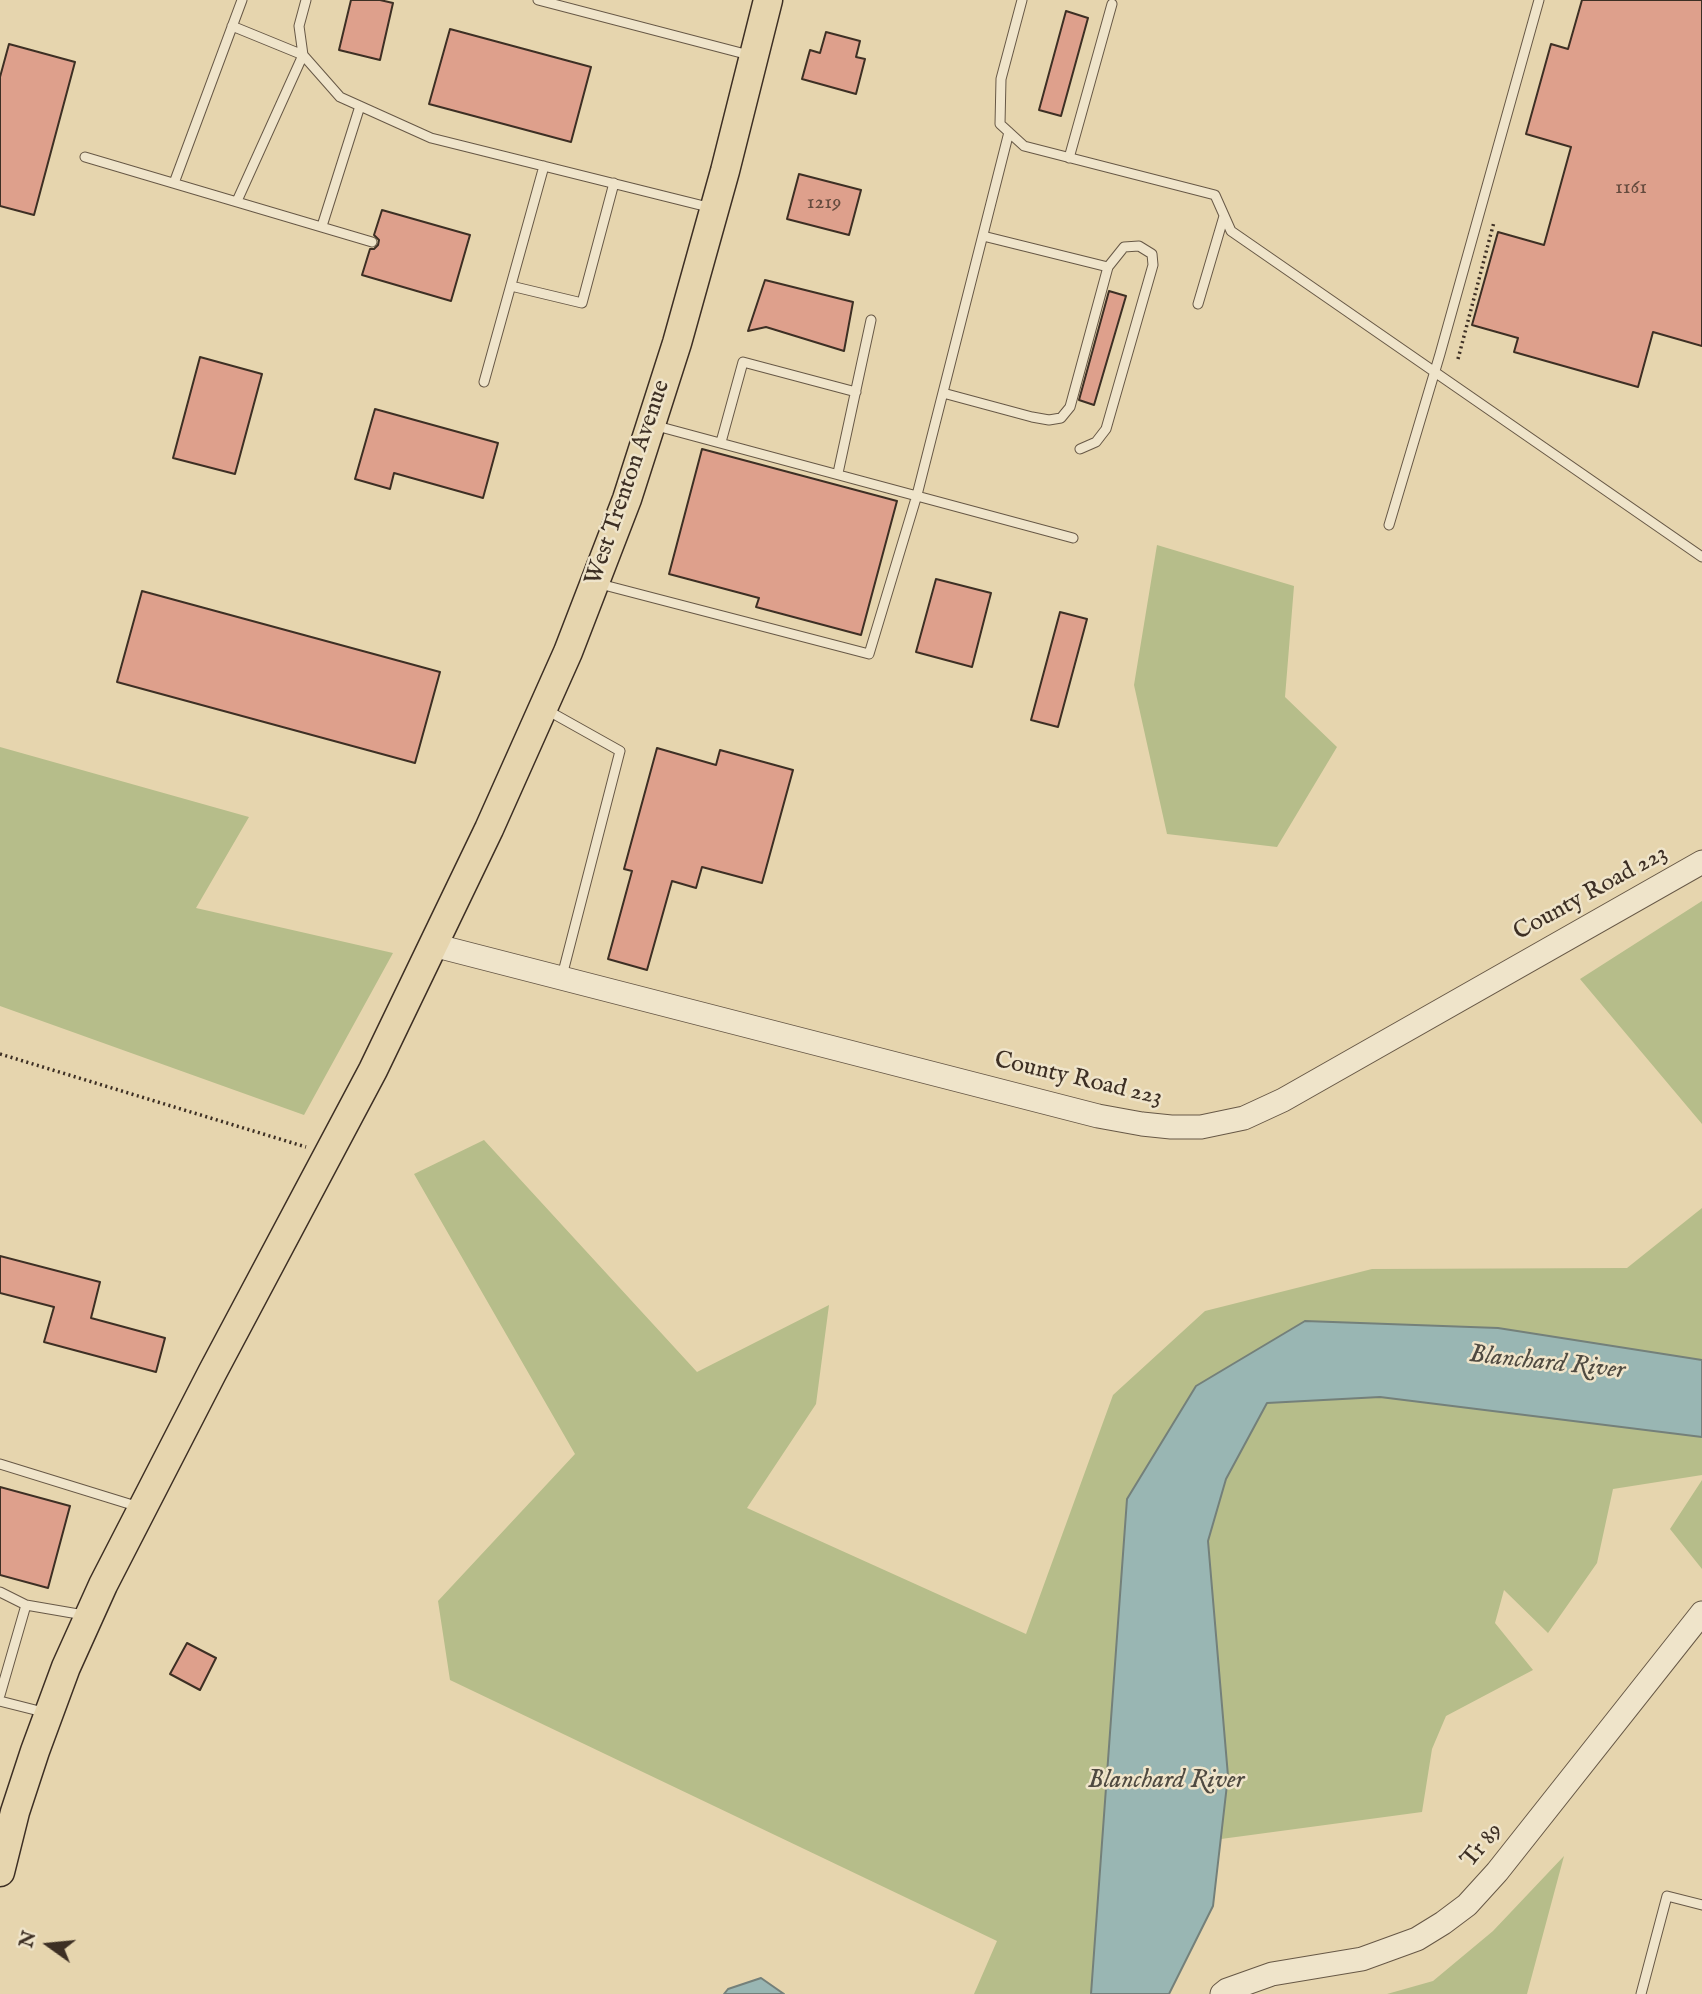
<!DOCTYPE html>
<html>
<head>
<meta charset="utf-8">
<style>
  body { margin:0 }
  #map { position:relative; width:1702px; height:1994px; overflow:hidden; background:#e6d5ae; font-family:"IM FELL English",serif }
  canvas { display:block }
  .north { position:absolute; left:14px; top:1910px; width:70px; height:70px; -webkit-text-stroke:5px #efe4ca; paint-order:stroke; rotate:285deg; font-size:19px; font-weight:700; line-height:28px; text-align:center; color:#3d2f24 }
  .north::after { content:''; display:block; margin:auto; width:24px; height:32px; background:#3d2f24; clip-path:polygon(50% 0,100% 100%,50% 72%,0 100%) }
</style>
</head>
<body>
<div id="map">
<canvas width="1702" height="1994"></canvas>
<div class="north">N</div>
</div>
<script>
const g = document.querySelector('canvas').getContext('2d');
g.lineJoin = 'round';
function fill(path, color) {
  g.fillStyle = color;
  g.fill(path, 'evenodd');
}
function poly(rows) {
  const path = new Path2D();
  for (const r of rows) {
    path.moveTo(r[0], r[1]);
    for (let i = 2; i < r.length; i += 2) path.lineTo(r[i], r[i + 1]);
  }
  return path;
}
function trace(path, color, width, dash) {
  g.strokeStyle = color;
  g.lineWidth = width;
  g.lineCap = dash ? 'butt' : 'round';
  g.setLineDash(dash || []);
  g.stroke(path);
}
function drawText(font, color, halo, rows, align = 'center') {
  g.font = font + ' "IM FELL English",serif';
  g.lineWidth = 5;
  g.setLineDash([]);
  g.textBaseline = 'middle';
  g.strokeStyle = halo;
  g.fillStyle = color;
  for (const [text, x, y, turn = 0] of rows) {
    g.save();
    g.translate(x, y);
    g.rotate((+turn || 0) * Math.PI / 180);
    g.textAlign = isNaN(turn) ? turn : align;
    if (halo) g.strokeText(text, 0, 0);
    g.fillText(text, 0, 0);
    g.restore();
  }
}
fill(poly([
  [1157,545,1294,586,1285,697,1337,747,1277,847,1167,834,1134,685],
  [0,747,249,817,196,908,393,953,304,1115,0,1006],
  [1702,901,1702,1124,1580,979],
  [484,1140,697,1372,829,1305,816,1404,747,1508,1026,1634,1113,1395,1205,1311,1372,1269,1627,1268,1702,1208,1702,1360,1498,1328,1305,1321,1127,1499,1091,1994,974,1994,997,1941,450,1680,438,1601,575,1454,414,1174],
  [1380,1397,1702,1433,1702,1475,1613,1489,1597,1563,1548,1633,1504,1590,1495,1623,1533,1670,1446,1716,1432,1749,1422,1812,1221,1839,1228,1776,1208,1541,1226,1479,1267,1403],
  [1702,1480,1702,1569,1670,1529],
  [1564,1856,1527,1994,1387,1994,1433,1981,1493,1931]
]), '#b6bd8a');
const water = poly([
  [1305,1321,1498,1328,1702,1360,1702,1437,1380,1397,1267,1403,1226,1479,1208,1541,1228,1776,1213,1906,1169,1994,1091,1994,1127,1499,1196,1386,1305,1321],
  [761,1978,784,1994,724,1994,728,1989,761,1978]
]);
fill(water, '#99b6b3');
trace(water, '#74807a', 2);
const building = poly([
  [351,0,380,0,393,3,380,60,339,50,351,0],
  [1582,0,1702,0,1702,346,1653,332,1638,387,1514,352,1518,338,1472,325,1498,232,1544,245,1571,147,1526,134,1551,44,1568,49,1582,0],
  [1066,11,1088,18,1061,116,1039,110,1066,11],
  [450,29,591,67,571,142,429,104,450,29],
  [826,32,860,41,856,57,865,59,856,94,802,79,810,50,820,53,826,32],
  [9,44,75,62,34,215,0,206,0,77,9,44],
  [799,174,861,190,849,235,787,219,799,174],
  [382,210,470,235,451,301,362,275,370,249,374,249,378,245,379,240,374,235,382,210],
  [765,280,853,302,844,351,766,327,748,331,765,280],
  [1109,291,1126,296,1094,405,1079,400,1109,291],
  [200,357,262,374,235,474,173,458,200,357],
  [375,409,498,443,483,498,394,473,390,489,355,479,375,409],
  [702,449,897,501,861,635,756,607,759,598,669,574,702,449],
  [936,579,991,593,972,667,916,652,936,579],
  [142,591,440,672,415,763,117,682,142,591],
  [1060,612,1087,619,1058,727,1031,720,1060,612],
  [657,748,716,765,720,750,793,770,762,883,702,867,696,888,672,881,647,970,608,959,632,871,624,869,657,748],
  [0,1256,100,1282,91,1318,165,1338,156,1372,44,1342,54,1307,0,1293,0,1256],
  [0,1487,70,1506,48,1588,0,1575,0,1487],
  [187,1643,216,1658,200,1690,170,1674,187,1643]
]);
fill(building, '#dea08c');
trace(building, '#3d2f24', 2);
const service = poly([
  [306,0,299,26,303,55,340,97,431,138,712,208],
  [538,0,749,55],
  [1022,0,1001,79,1000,124,1024,146,1215,195,1231,231,1702,557],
  [232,26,303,55,237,201],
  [85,157,372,242],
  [1069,158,1112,4],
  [174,183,242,0],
  [322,226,360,106],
  [983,236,1108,267],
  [511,286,582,303,614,183],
  [1198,304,1224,216],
  [484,382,544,166],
  [943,393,1032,417,1049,420,1061,418,1070,407,1108,267,1124,247,1139,246,1152,254,1153,265,1106,429,1096,442,1080,449],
  [653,425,1073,538],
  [721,442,743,362,856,392],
  [838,473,871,320],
  [1389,525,1440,354,1539,0],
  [600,584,869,654,917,495,1009,132],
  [545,709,620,751,562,976],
  [0,1464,139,1507],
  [0,1592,26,1605],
  [0,1695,26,1605,84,1615],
  [0,1701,47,1713],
  [1641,1994,1667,1896,1702,1905]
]);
const tertiary = poly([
  [433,945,1098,1116,1142,1124,1171,1127,1201,1127,1244,1118,1283,1100,1702,862],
  [1222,1994,1227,1990,1272,1974,1362,1959,1417,1939,1443,1923,1467,1905,1497,1872,1702,1613]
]);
const primary = poly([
  [0,1872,15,1812,35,1751,66,1667,103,1585,212,1373,373,1070,489,829,568,652,627,499,677,343,725,171,768,0]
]);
trace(service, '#675846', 11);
trace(tertiary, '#675846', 25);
trace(primary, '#3d2f24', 31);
trace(poly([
  [1458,359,1494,222],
  [0,1054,306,1147]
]), '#3d2f24', 3.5, [2, 3.5]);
trace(service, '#efe4ca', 9);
trace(tertiary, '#efe4ca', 23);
trace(primary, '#e6d5ae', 28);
drawText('21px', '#654b3e', null, [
  ["1161",1631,189],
  ["1219",824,204]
]);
drawText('24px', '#3d2f24', '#efe4ca', [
  ["West Trenton Avenue",629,483,-71],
  ["County Road 223",1591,894,-29],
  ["County Road 223",1078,1080,13],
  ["Tr 89",1483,1846,-50]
]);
drawText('italic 26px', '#4f4a41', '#efe4ca', [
  ["Blanchard River",1547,1364,6],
  ["Blanchard River",1166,1782]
]);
</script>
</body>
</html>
